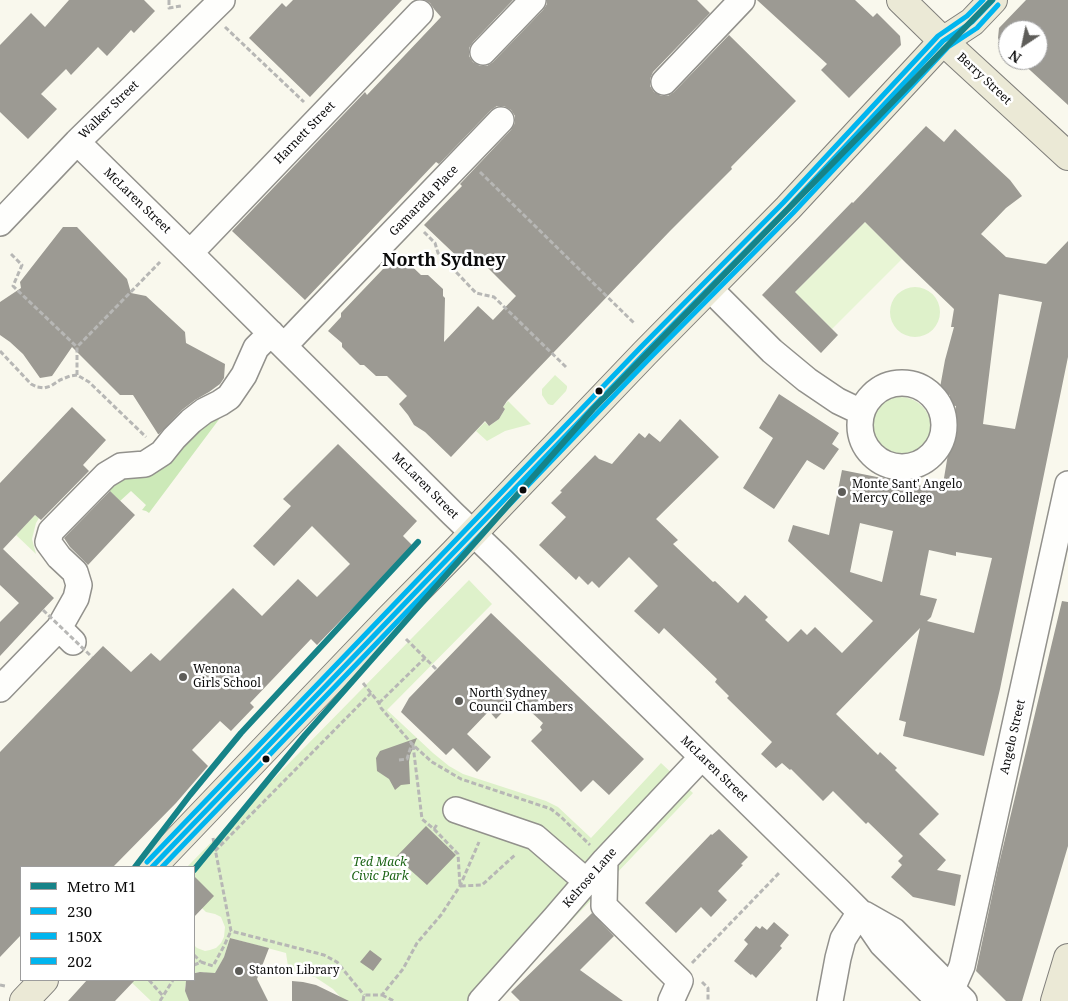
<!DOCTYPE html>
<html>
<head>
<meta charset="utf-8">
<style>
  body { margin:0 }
  #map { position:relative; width:1068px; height:1001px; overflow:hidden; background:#f9f8ed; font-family:"Noto Serif",serif }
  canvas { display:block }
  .legend { position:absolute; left:20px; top:866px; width:175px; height:115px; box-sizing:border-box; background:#fff; border:1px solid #9d9d9d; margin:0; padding:6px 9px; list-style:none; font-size:15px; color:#0a0a0a }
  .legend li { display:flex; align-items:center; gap:10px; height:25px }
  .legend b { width:25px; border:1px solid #9d9d9d }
  .north { position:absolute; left:998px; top:20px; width:50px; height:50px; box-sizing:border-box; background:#fff; border:1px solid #9d9d9d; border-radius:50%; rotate:214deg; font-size:14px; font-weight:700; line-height:20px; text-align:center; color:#0a0a0a }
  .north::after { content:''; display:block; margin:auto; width:18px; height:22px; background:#5e5d59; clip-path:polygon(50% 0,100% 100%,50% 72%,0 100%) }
</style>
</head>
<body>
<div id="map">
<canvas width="1068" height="1001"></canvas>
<ul class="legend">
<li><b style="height:6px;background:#168388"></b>Metro M1</li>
<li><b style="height:6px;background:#00b5ef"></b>230</li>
<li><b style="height:6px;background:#00b5ef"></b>150X</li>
<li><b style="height:6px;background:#00b5ef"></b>202</li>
</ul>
<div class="north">N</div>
</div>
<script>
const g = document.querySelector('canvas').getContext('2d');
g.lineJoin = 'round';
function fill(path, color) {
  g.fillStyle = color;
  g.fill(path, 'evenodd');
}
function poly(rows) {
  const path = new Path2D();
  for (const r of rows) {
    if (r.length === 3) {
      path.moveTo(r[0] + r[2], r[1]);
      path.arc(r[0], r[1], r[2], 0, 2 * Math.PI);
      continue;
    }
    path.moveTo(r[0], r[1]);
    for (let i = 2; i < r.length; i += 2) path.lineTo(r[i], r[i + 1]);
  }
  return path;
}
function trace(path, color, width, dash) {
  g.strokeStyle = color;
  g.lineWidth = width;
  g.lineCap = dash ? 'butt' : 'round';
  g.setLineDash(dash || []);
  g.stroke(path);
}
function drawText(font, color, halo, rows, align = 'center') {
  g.font = font + ' "Noto Serif",serif';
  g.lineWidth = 5;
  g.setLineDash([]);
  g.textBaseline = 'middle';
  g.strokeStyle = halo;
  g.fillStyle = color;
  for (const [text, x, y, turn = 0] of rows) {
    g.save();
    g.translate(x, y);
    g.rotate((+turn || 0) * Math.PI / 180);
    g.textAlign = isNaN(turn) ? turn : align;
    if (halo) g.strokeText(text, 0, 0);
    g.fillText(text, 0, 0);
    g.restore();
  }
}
fill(poly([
  [915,312,25],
  [555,375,567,386,567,388,566,391,553,405,551,405,548,404,542,395,542,389],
  [900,428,31],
  [508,401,531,424,505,431,487,441,476,431,485,422,489,426,499,419,505,409,503,407],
  [35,515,39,518,36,523,32,539,36,554,16,535],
  [469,580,492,604,387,710,433,753,449,766,463,774,546,801,558,807,591,838,661,763,693,793,495,1001,344,1001,333,989,315,977,300,974,289,973,286,953,230,938,224,957,213,977,204,972,200,972,194,973,194,945,197,948,205,951,210,950,216,948,221,943,224,937,225,927,221,917,215,914,206,912,194,900,194,867,187,867],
  [129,980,187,980,185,986,185,991,190,1000,189,1001,151,1001]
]), '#def1ca');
fill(poly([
  [229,406,149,513,146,511,142,510,146,505,131,491,120,501,103,485,176,448]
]), '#cce9b8');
fill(poly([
  [865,222,902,259,832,329,795,292]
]), '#e8f5d5');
fill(poly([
  [69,0,144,0,155,11,134,33,131,30,107,56,98,47,71,75,66,69,41,94,57,109,28,139,0,112,0,45,31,13,45,27],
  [293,0,402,0,310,97,249,38,282,3,286,7],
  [425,0,513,0,473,42,469,48,469,56,473,62,480,66,487,66,493,62,543,10,547,4,547,0,697,0,710,13,653,72,650,79,650,86,654,92,661,96,668,96,674,92,729,35,796,101,731,167,732,169,670,231,507,401,503,407,505,409,499,419,489,426,485,421,451,457,425,432,414,425,408,415,399,404,407,396,387,376,376,376,364,365,360,365,342,347,342,343,328,331,341,317,341,313,383,269,387,268,400,255,421,275,428,275,443,289,443,296,445,298,444,342,478,306,493,320,516,296,482,262,475,269,467,262,465,264,424,225,462,186,460,184,511,130,515,123,515,116,511,110,504,106,497,106,491,110,439,164,436,162,305,300,232,231,365,92,367,95,441,17,434,9,430,3],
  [757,0,855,0,873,17,877,13,900,36,901,45,849,98,821,70,827,64],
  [1026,0,1068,0,1068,105,1019,60,1038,60,1038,30,1008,30,1008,50,1000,43,998,38,999,28],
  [926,126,944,142,955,129,1010,180,1022,196,1006,208,981,234,1006,257,1046,264,1068,241,1068,357,1000,689,984,756,903,736,906,722,899,720,920,628,836,714,878,755,880,752,897,768,895,770,939,814,919,834,946,860,937,870,961,875,955,906,913,897,891,877,902,865,898,861,903,856,868,822,866,824,833,791,823,801,791,769,790,770,782,763,776,768,761,754,772,742,727,698,729,696,715,682,717,679,664,628,659,634,634,611,658,586,629,557,599,588,592,581,588,585,579,576,576,580,539,545,566,517,551,503,562,492,560,491,595,455,599,459,612,464,639,433,645,438,649,433,660,442,680,419,719,457,656,519,678,540,673,544,713,582,715,581,738,603,745,595,768,617,765,620,788,642,801,629,807,635,815,627,842,653,873,621,788,541,793,525,829,535,842,470,942,490,956,406,948,405,950,395,939,393,945,360,954,327,951,327,954,309,906,263,865,222,795,292,838,335,821,353,762,295,852,202,853,203],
  [999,294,1042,302,1015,429,983,424],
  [860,523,893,531,882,582,850,572],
  [929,550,956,556,956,552,992,558,974,633,927,621,931,617,937,599,920,595],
  [63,227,77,227,127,279,131,293,146,296,185,332,186,343,225,364,224,378,220,384,209,392,195,400,182,410,159,434,158,434,133,395,120,395,72,347,52,376,40,378,23,354,10,342,0,335,0,302,21,288,20,282],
  [779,394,839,433,832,444,839,449,824,470,807,460,774,509,743,488,773,438,759,428],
  [72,407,106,440,83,465,89,471,41,520,35,515,3,549,54,598,0,656,0,622,19,603,0,585,0,483],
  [338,444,417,521,403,536,413,546,317,645,311,639,250,703,254,707,231,731,220,721,192,750,208,766,176,803,113,867,21,867,21,935,0,957,0,752,103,646,131,672,151,653,160,661,233,588,262,616,298,579,317,597,350,564,312,526,274,566,253,546,291,506,283,499],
  [110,491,135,515,88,565,70,547,64,538],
  [1062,601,1068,602,1068,846,1022,1001,1006,1001,976,971,998,868],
  [491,613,644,759,609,795,593,780,581,792,531,741,542,730,540,727,543,723,516,698,496,719,489,711,467,734,491,757,477,772,453,748,446,755,401,712,409,698],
  [417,738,410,755,409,762,410,784,401,785,395,790,389,779,377,771,376,758,380,751],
  [426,826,456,855,427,885,396,857],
  [719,829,748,857,741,864,743,865,718,891,727,900,711,917,701,907,676,933,645,903,711,834,712,835],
  [194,876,214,896,194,917],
  [592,913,614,936,580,970,623,1001,520,1001,511,992],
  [774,922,789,935,780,946,782,948,756,978,752,974,751,975,734,961,748,944,744,940,756,926,760,929,762,926,767,930],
  [230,938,269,948,257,979,268,1001,189,1001,185,991,186,981,187,980,194,980,194,973,195,973,200,972,215,973,224,957],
  [370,950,382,959,373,971,360,962],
  [87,980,135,980,115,1001,68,1001],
  [292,981,303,982,316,985,349,1001,292,1001]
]), '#9c9a93');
const minor = poly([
  [483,52,533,0],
  [664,82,742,0],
  [77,142,190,253,453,514,497,556,838,890,860,912,882,944,939,1001],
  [0,223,77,142,222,0],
  [190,253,420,13],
  [709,288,772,351,807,380,838,401,861,412],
  [284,346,302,327,501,120],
  [902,425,42],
  [59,628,76,598,79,585,75,572,59,557,48,542,51,531,106,475,121,466,145,464,162,453,174,438,191,421,204,411,220,403,229,397,244,375,256,348,271,333],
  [0,689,59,628,73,642],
  [456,810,535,837,586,881],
  [605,860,604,906,680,981,671,1001],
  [864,914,894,931,964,1001],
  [952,989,962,966,1068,484],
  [481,1001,555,918,605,860,702,757],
  [830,1001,838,958,843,939,860,912]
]);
const major = poly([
  [901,0,943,41,1068,156],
  [152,867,388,620,454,553,645,353,788,208,943,41,972,22,993,0],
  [24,1001,44,980],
  [1055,1001,1068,958]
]);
trace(minor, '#92918c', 28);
trace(major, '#7f7e7a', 30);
trace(poly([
  [169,0,169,8,181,6,181,8],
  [225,27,304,102],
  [480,172,635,324],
  [424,232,435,243,438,253,476,293,494,297,566,367],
  [11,254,22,265,13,286,77,347],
  [0,351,31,384,37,387,44,388,51,386,60,380,70,376,77,375,89,382,146,437],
  [77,375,77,347,160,262],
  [406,639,425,658],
  [363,683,379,703,381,708,413,745,432,762,461,779,551,809,560,816,590,845],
  [379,703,425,658,436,669],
  [413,745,422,819,434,829,438,823],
  [399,760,407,759,412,743],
  [434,829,458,854,460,886,482,885,516,854],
  [213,838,231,931,324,955,337,962,364,995],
  [215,851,371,693],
  [194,955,201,962],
  [692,963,780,872],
  [194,965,201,962,213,966,224,946,231,931],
  [149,980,163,996],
  [702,982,708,988,708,1001],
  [0,985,5,986],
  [382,995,394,1001],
  [160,1001,173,980],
  [363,1001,364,995,382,995,403,969,417,943,441,915,460,886,479,842]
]), '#b7b7b5', 3, [5, 2.5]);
trace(minor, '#fefefc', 25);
trace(major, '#ebe9d6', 28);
trace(poly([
  [43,610,92,657]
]), '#b7b7b5', 3, [5, 2.5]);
trace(poly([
  [152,867,645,353,788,208,943,41,972,22,993,0]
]), '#00b5ef', 5);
trace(poly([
  [162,867,650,358,793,213,948,47,977,28,998,5]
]), '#00b5ef', 5);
trace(poly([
  [147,862,640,348,783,203,938,36,967,16,983,0]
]), '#00b5ef', 5);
trace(poly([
  [135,867,190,795,241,733,418,542],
  [194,870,305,735,593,409,992,0]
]), '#168388', 6);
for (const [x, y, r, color] of [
  [599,391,4.5,"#0a0a0a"],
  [523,490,4.5,"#0a0a0a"],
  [842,492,5,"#5e5d59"],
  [183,677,5,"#5e5d59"],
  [459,701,5,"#5e5d59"],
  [266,759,4.5,"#0a0a0a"],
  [239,971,5,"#5e5d59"]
]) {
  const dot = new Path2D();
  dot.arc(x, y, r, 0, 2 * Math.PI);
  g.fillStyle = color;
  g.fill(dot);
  trace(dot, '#fff', 2);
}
drawText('12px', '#0a0a0a', '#fff', [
  ["Berry Street",984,79,43],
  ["Walker Street",109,110,-44],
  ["Harnett Street",305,133,-46],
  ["McLaren Street",137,201,44],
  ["Gamarada Place",424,201,-46],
  ["McLaren Street",425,486,45],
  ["Angelo Street",1013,737,-77],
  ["McLaren Street",714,769,44],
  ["Kelrose Lane",590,878,-49]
]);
drawText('12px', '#0a0a0a', '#fff', [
  ["Monte Sant' Angelo",852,485],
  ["Mercy College",852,499],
  ["Wenona",193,670],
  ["Girls School",193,684],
  ["North Sydney",469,694],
  ["Council Chambers",469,708],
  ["Stanton Library",249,971]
], 'left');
drawText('italic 12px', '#1e6517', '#fff', [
  ["Ted Mack",380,863],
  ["Civic Park",380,877]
]);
drawText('bold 18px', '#0a0a0a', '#fff', [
  ["North Sydney",444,261]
]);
</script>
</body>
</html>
